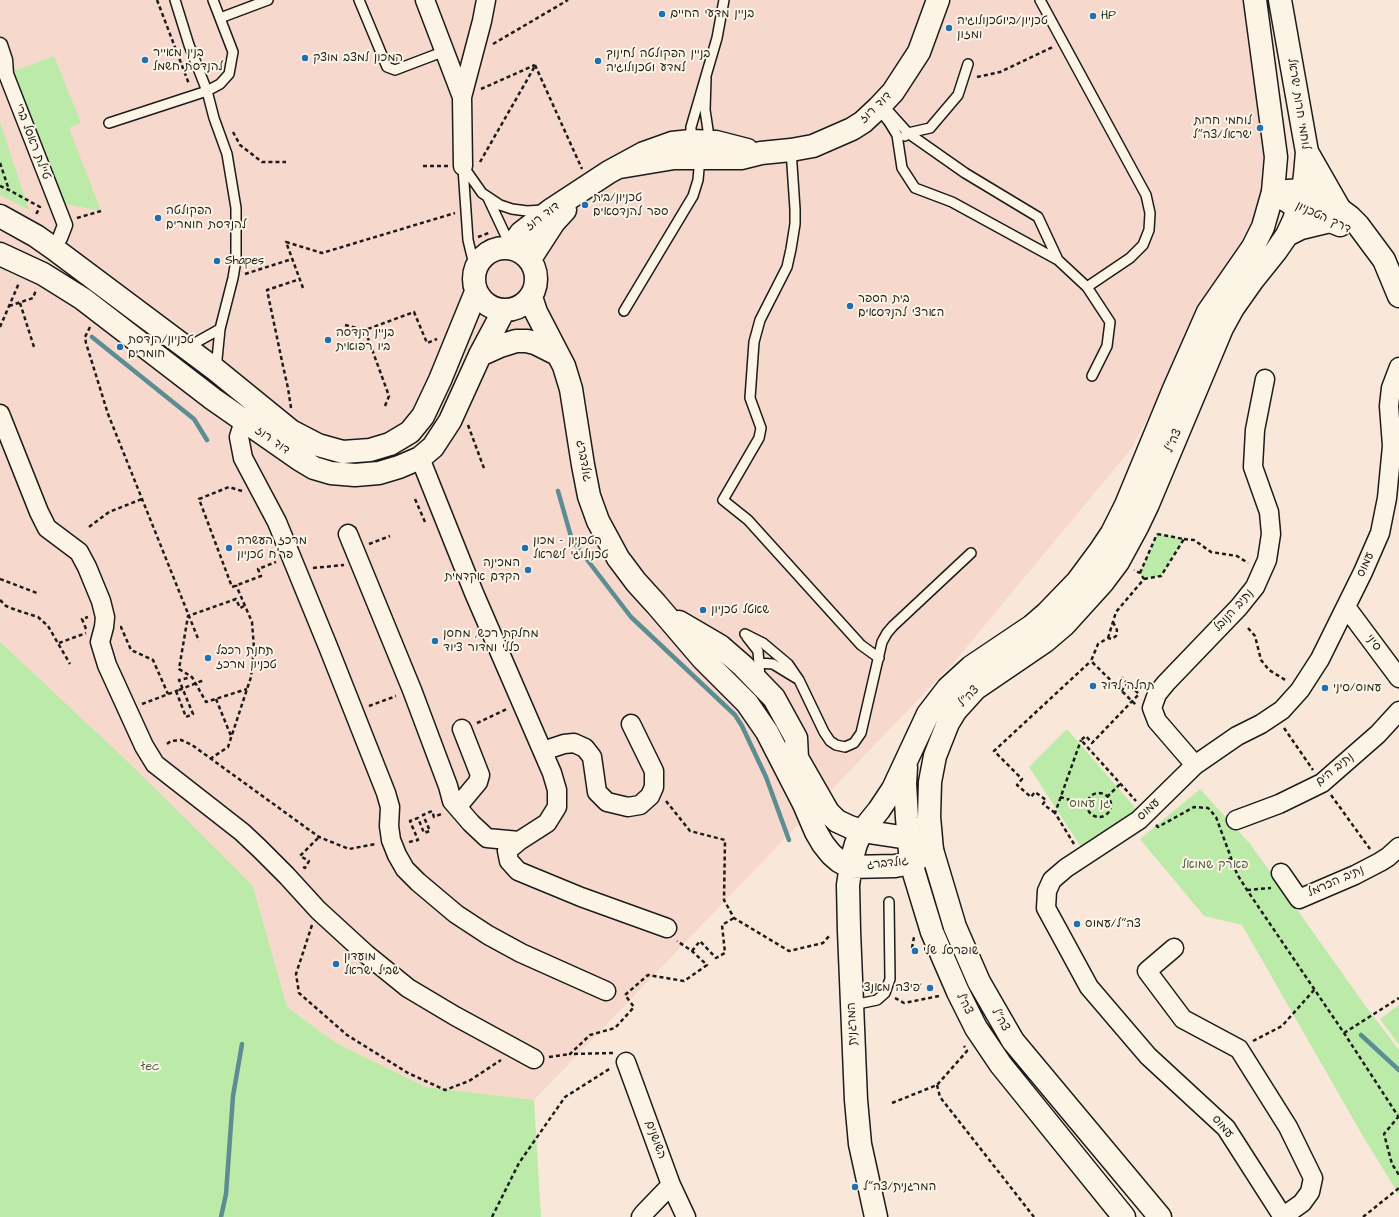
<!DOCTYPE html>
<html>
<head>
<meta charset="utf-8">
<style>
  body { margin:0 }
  canvas { display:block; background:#f9e8da }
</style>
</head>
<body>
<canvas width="1399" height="1217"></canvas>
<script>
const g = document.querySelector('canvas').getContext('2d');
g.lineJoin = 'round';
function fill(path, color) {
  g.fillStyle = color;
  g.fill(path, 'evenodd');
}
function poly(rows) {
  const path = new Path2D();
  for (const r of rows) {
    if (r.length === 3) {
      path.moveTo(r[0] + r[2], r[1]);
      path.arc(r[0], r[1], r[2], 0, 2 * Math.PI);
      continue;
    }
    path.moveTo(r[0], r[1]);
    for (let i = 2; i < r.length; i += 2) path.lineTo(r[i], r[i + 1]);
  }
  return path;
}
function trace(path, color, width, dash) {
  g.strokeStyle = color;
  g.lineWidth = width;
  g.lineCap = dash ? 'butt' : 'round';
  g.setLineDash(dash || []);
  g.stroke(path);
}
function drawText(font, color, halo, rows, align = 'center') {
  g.font = font + ' "Architects Daughter","Playpen Sans Hebrew",sans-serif';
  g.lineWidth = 4;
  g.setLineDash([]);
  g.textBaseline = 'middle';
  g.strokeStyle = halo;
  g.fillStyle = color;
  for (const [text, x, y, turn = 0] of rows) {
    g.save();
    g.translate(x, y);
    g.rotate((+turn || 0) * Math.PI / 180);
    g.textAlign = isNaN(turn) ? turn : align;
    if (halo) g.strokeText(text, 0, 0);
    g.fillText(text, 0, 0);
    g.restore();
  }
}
fill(poly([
  [0,0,1243,0,1273,182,1131,449,956,660,534,1100,426,1087,336,1043,287,1007,253,886,0,647]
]), '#f6d8cd');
fill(poly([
  [54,56,81,123,69,128,101,211,56,202,6,74],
  [0,122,29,210,0,195],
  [1157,534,1184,539,1161,576,1144,579,1140,573],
  [0,642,128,762,253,886,287,1007,336,1043,426,1087,534,1100,541,1217,0,1217],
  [1067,729,1138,811,1081,847,1029,767],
  [1200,789,1251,845,1367,1008,1399,1050,1399,1195,1361,1133,1242,925,1204,916,1140,839],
  [1399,1005,1399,1045,1380,1019]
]), '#bceba9');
trace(poly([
  [92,337,194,419,207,440],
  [558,491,572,540,631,617,735,715,742,726,766,777,789,840],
  [1361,1035,1399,1070],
  [221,1217,226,1194,233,1096,242,1044]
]), '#5c8d93', 4.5);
const service = poly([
  [175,0,189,45,207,91,214,118,227,154,236,208,236,260,233,278,220,329,216,369],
  [359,0,387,67,395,70,445,51],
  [1040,0,1146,195,1150,213,1149,230,1143,245,1130,258,1087,287],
  [220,18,268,0],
  [706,78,705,110,708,130,707,142],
  [882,104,908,133,965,173,1038,217,1058,260],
  [878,108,889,122,897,135,902,168,915,188,952,202,1058,260,1087,287,1110,322,1107,346,1092,376],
  [109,123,207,91,220,84,229,74,233,52,213,0],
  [905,136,908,133,930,128,958,95,968,64],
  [691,142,691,127,717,38,724,0],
  [791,150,795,209,795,224,791,249,787,267,760,320,754,342,750,398,761,428,759,438,723,500,748,520,861,645,879,658],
  [463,166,482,193,500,205,512,209,527,211,544,210],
  [463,168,468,240,475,269],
  [488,198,511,247],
  [624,311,693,196,698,180,700,157],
  [185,344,195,343,220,329],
  [745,634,763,643,788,664,799,680,824,732,830,741,836,745,845,747,854,743,861,733,882,642,887,633,893,626,971,553],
  [747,637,758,651,760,678],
  [759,663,773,664,796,678],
  [853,1005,877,1000,885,993,890,979,889,902]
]);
const pedestrian = poly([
  [0,45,5,60,6,74,65,225,60,238]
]);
const minor = poly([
  [425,0,462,97],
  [463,166,462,97,482,21,486,0],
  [0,414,39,512,47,528,79,552,87,567,101,601,105,617,104,627,100,642,107,665,144,746,155,764,242,832,259,848,287,876,318,910,366,954,408,988,455,1016,534,1059],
  [244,421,239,437,243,458,277,522,329,649,386,793,390,807,389,826,391,840,397,855,405,869,418,882,456,914,488,935,521,953,606,991],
  [420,458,474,593,552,773,557,790,557,807,547,823,519,841],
  [348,534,412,690,448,786,452,801,471,823,487,838,519,841,507,851,509,861,518,871,581,897,667,928],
  [1346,607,1399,678],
  [543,751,564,744,574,743,585,748,592,757,597,792,607,802,628,807,640,805,650,796,654,787,654,771,631,724],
  [1195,765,1157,721,1152,708,1157,694,1166,683,1239,607,1255,587,1267,560,1271,534,1269,512,1253,467,1255,430,1265,379],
  [458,806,478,782,480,775,462,729],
  [1236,820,1279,804,1322,783,1378,734,1399,711],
  [1281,873,1299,899,1355,875,1380,862,1388,857,1399,847],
  [1174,948,1147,971,1183,1019,1239,1049,1288,1127,1313,1178,1310,1192,1302,1203,1282,1217],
  [626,1062,671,1185,686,1217],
  [641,1217,644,1213,671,1185],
  [1283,1217,1226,1128,1148,1056,1089,987,1046,908,1047,891,1052,880,1066,868,1139,820,1195,765,1237,736,1261,724,1282,710,1300,690,1320,659,1363,572,1380,533,1387,498,1392,446,1389,406,1391,388,1399,367]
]);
const tertiary = poly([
  [620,167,674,158,741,158,761,153,791,150,813,146,852,129,863,122,878,108,893,92,919,52,938,0],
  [1273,192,1303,190,1326,199,1350,217,1358,225,1384,260,1399,296],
  [1281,197,1298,208,1340,225],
  [0,216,36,236,53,248,216,370,291,431,318,445,343,452,370,450,390,444,410,432,423,416,440,380,476,292],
  [511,247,521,233,551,210,609,172,644,153,672,143,691,141,716,142,747,150],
  [505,279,31],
  [0,254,43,274,83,299,213,399,299,459,314,468,331,473,355,475,379,473,399,467,420,458,433,447,450,421,480,355,504,310],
  [530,259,554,222,565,210],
  [531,297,536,312,564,366,571,389,583,465,589,496,598,521,618,558,636,582,656,604,703,659,747,703,767,732,804,804,816,832,823,844,831,854,839,861,850,867,895,866,911,863,932,850],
  [480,355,500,346,516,341,527,341,535,343,557,354],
  [679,622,720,646,743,666,774,698,796,738,797,758,828,812,837,821,850,827,862,831,908,838,924,846],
  [862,831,856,844,852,858,848,885,849,931,856,1100,860,1144,876,1217]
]);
const secondary = poly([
  [1307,152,1339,208],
  [1287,235,1301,228,1330,221],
  [906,767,905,784,907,818,911,863,932,932,958,992,976,1028,1001,1065,1124,1217],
  [862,831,879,810,893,789,928,714,948,688,971,667,1032,626,1047,613,1077,582,1100,551,1112,533,1126,505,1174,389,1208,312,1253,247,1263,227,1273,192,1276,157,1255,0],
  [1160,1217,1013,1041,979,982,955,927,932,850,929,817,930,782,935,756,948,723,956,710,975,689,1044,642,1064,625,1103,582,1118,562,1137,527,1148,504,1222,328,1233,308,1252,281,1276,251,1287,235,1294,220,1303,190,1305,175,1307,152,1280,0]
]);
trace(service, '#1c1c1c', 12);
trace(pedestrian, '#1c1c1c', 17);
trace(minor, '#1c1c1c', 21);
trace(tertiary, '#1c1c1c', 25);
trace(secondary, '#1c1c1c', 25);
trace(poly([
  [157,0,189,84],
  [493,44,568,0],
  [535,65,582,169],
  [977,77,1000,72,1053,47],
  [481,89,535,65],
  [233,132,240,145,262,162,286,162],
  [480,162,535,66],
  [0,163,9,190],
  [423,166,448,166],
  [0,186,9,190,40,207,35,216],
  [77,218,101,211],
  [478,237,491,232],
  [245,274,292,259],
  [303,288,286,242,322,253,455,213],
  [20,303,34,347],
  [9,306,33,298,36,290],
  [345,325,365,330],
  [0,327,19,283],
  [90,327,85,337,86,343,108,414,199,641],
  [385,406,389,396,365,330,414,312,427,343,437,339],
  [291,408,288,388,283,366,267,290,300,279],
  [468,425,485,471],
  [242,491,229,487,199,499,232,587,261,576,258,569,276,562],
  [415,499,425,522],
  [89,527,109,512,142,499],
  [1184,539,1194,540,1211,552,1237,556,1248,563],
  [369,544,390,536],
  [313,568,344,565],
  [1140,573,1157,534],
  [0,579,37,593],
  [1144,579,1161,576,1184,539,1157,534],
  [0,600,6,606,16,610,38,617,48,626,70,664],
  [244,606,240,608,236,599,188,616,179,669,192,677,206,702,247,689],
  [1113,622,1117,630,1116,636,1112,639,1108,638,1098,644,1091,661,1136,705],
  [120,627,121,627,131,650,153,660,168,694],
  [1248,628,1255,636,1261,660,1269,670,1287,681],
  [86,629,82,619,88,617],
  [1108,638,1116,612,1144,579,1140,573,1134,570],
  [59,643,86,633],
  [1115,685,1122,678,1139,694,1092,743,1086,736,1081,740,1136,801],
  [176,691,186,717,193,714,179,680,192,677],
  [1121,691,1128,683],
  [216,699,231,736],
  [142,704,179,690],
  [369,706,396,696],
  [477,723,507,709],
  [1284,728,1313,770],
  [167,744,171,741,181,740,192,745,319,837,349,849,376,844],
  [210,759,228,747,251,677,254,648,252,622,236,585],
  [1099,805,12],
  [1331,795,1370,849],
  [1060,797,1087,805],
  [1107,797,1120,784],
  [666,801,690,831,725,840,724,900,734,918,789,951,823,943,830,935],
  [1055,813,1043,804,1046,800,1035,792,1031,797,1017,785,1022,779,994,751,1091,661],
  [1156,825,1158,827,1194,807,1208,808,1216,817,1237,874,1247,890,1344,1033,1398,1116],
  [409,842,418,840,410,821,418,818,424,833,430,831,423,815,432,811,434,817,441,814,440,813],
  [1074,844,1055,813,1081,740],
  [1221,865,1231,858],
  [303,867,305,868,309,861,300,856,319,837],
  [1247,890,1271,888],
  [312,925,296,974,299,993,347,1035,408,1073,445,1090,469,1081,501,1060],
  [912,948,914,937],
  [692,951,700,941,716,958,725,953,722,925,734,918],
  [895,998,904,1003,939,996],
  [1344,1033,1399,998],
  [1253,1041,1282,1026,1315,989],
  [613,1053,570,1054,590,1035,615,1028,634,1007,625,995,648,975,684,981,707,965,692,951,677,941],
  [549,1057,570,1054],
  [937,1085,940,1097,1034,1217],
  [892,1103,937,1085,967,1051,964,1046],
  [1399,1116,1384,1134,1392,1164,1399,1175],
  [492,1217,519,1163,565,1097,611,1068],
  [1363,1217,1399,1188]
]), '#1c1c1c', 2.5, [4, 3]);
trace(service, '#fcf5e5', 9);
trace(pedestrian, '#fcf5e5', 14);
trace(minor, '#fcf5e5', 18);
trace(tertiary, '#fcf5e5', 22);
trace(secondary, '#fcf5e5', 22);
trace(poly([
  [179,690,204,680]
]), '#1c1c1c', 2.5, [4, 3]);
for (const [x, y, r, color] of [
  [662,14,4,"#1f6fb2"],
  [1093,16,4,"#1f6fb2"],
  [949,28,4,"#1f6fb2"],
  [305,58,4,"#1f6fb2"],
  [145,60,4,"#1f6fb2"],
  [598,61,4,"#1f6fb2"],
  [1260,128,4,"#1f6fb2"],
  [585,205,4,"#1f6fb2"],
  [158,218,4,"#1f6fb2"],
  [217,261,4,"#1f6fb2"],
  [850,306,4,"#1f6fb2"],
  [328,340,4,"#1f6fb2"],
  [120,347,4,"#1f6fb2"],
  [229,548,4,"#1f6fb2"],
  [525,548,4,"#1f6fb2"],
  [528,570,4,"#1f6fb2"],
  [703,610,4,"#1f6fb2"],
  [435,641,4,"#1f6fb2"],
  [208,658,4,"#1f6fb2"],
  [1093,686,4,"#1f6fb2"],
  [1325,688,4,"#1f6fb2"],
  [1077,924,4,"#1f6fb2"],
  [915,951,4,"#1f6fb2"],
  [336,964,4,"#1f6fb2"],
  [930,988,4,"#1f6fb2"],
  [855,1187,4,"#1f6fb2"]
]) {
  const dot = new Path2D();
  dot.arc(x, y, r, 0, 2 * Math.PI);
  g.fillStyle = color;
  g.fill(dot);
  trace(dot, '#fcf5e5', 1.5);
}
drawText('12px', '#1c1c1c', '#fcf5e5', [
  ["בניין מדעי החיים",670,14],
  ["HP",1101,16],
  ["טכניון/ביוטכנולוגיה",957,21],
  ["ומזון",957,35],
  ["בנין מאייר",153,53],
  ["להנדסת חשמל",153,67],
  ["בניין הפקולטה לחינוך",606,54],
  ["למדע וטכנולוגיה",606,68],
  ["המכון למצב מוצק",313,58],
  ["לוחמי חרות",1252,121,"right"],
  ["ישראל/צה״ל",1252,135,"right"],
  ["טכניון/בית",593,198],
  ["ספר להנדסאים",593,212],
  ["הפקולטה",166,211],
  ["להנדסת חומרים",166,225],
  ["Shapes",225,261],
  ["בית הספר",858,299],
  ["הארצי להנדסאים",858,313],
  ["בניין הנדסה",336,333],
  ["ביו רפואית",336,347],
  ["טכניון/הנדסת",128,340],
  ["חומרים",128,354],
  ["מרכז העשרה",237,541],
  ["פר\"ח טכניון",237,555],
  ["הטכניון - מכון",533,541],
  ["טכנולוגי לישראל",533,555],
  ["המכינה",520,563,"right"],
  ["הקדם אקדמית",520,577,"right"],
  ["שאטל טכניון",711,610],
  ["מחלקת רכש, מחסן",443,634],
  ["כללי ומדור ציוד",443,648],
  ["תחנת רכבל",216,651],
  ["טכניון מרכז",216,665],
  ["תהלה לדוד",1101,686],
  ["עמוס/סיני",1333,688],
  ["צה״ל/עמוס",1085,924],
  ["שופרסל שלי",923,951],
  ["מועדון",344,957],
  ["שביל ישראל",344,971],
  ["פיצה מאנצ'",922,988,"right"],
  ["המרגנית/צה״ל",863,1187]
], 'left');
drawText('12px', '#1c1c1c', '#fcf5e5', [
  ["לוחמי חרות ישראל",1298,104,81],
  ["דוד רוז",876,108,-44],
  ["טיילת ראסל ברי",32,142,69],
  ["דוד רוז",543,217,-37],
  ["דרך הטכניון",1323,218,25],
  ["דוד רוז",272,441,35],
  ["צה״ל",1174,441,-67],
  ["גולדברג",583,461,80],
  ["עמוס",1366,565,-66],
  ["נתיב הנובל",1234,611,-48],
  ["סיני",1373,643,53],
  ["צה״ל",969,697,-46],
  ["נתיב הים",1335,770,-39],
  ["עמוס",1149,810,-43],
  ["גולדברג",888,864,-6],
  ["נתיב הכרמל",1336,882,-24],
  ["צה\"ל",964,1004,63],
  ["צה״ל",1000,1020,60],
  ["המרגנית",853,1024,-92],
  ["עמוס",1222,1127,49],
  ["השושנים",655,1140,70]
]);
drawText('12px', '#4c5a46', '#fcf5e5', [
  ["גן עמוס",1090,804],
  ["פארק שמואל",1215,865],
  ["tec",150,1067]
]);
</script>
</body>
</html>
